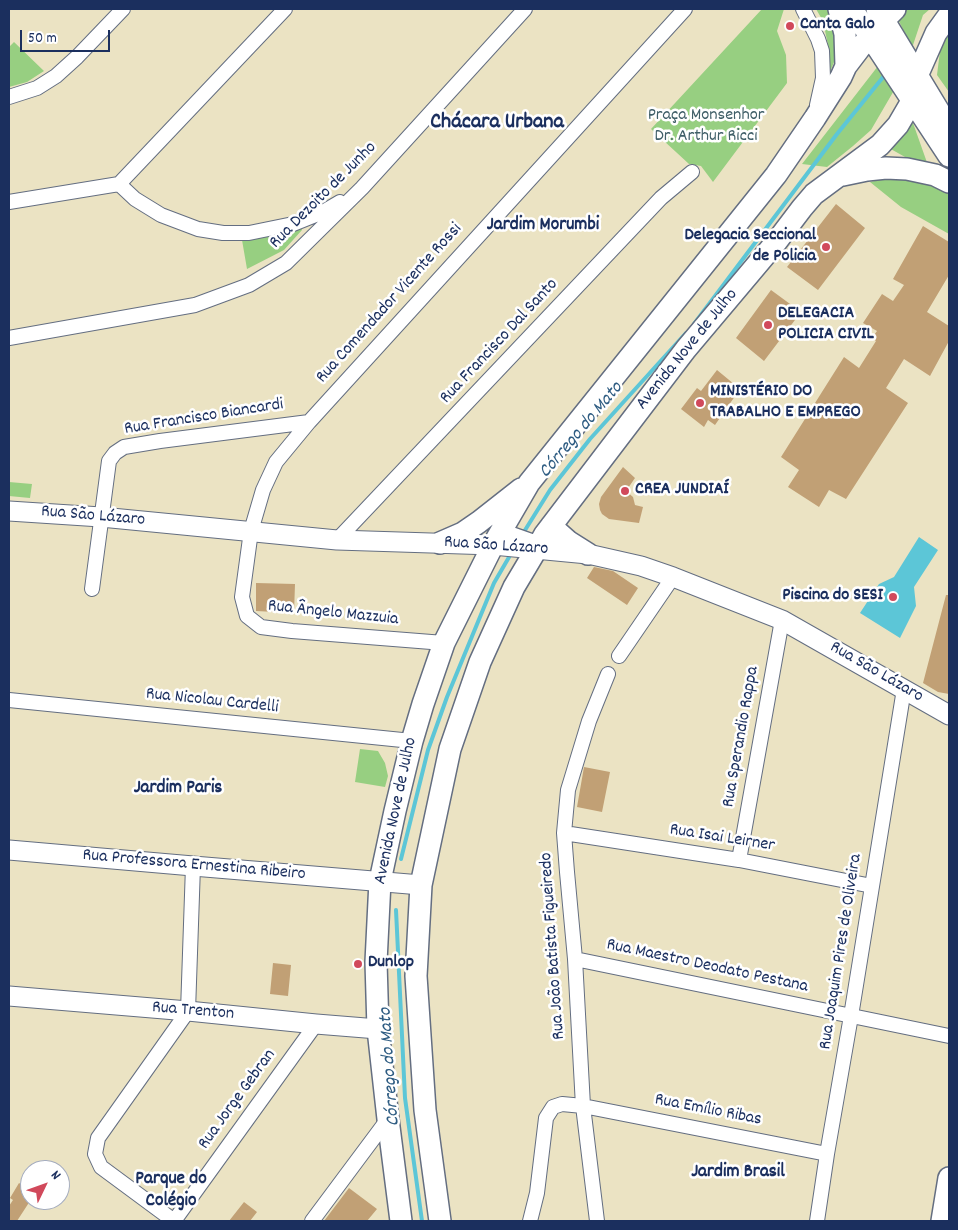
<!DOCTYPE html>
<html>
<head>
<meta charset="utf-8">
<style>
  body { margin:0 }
  #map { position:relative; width:958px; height:1230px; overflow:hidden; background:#ebe3c3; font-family:Dekko,sans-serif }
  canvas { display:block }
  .frame { position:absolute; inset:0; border:10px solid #1b2f5e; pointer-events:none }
  .north { position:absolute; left:20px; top:1160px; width:50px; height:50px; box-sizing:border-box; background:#fff; border:1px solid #a4acbf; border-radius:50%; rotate:48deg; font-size:14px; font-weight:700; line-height:20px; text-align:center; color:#1b2f5e }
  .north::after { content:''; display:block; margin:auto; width:18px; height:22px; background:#d1495b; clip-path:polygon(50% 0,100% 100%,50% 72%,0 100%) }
  .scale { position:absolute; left:20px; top:30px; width:90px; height:22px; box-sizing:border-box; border:2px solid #1b2f5e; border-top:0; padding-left:6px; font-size:15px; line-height:18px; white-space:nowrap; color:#1b2f5e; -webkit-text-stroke:4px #fff; paint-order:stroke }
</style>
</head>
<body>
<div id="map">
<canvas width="958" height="1230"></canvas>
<div class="frame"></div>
<div class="north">N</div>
<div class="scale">50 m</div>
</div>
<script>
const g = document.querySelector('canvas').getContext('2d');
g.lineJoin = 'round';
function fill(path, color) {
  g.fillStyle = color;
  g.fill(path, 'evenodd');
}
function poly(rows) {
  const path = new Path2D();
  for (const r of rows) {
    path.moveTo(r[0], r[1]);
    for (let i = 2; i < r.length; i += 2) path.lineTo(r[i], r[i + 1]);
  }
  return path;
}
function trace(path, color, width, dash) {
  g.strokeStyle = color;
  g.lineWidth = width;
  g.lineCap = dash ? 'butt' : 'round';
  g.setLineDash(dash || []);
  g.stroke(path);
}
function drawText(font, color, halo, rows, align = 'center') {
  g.font = font + ' Dekko,sans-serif';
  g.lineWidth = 5;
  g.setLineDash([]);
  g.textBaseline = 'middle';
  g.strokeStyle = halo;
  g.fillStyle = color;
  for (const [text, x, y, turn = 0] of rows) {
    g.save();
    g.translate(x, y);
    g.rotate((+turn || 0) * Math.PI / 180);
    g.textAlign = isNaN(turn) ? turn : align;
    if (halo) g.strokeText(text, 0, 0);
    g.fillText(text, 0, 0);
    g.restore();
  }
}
fill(poly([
  [762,9,784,9,777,31,786,55,787,83,713,182,701,166,689,164,651,129],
  [816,9,830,9,835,28,836,57,830,72,828,45,823,21],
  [906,9,930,9,923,15,912,48,897,17],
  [949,26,949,92,937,75,942,35],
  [14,42,44,71,27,82,9,87,9,47],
  [878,66,896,87,871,130,853,146,827,167,802,164],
  [913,123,930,171,889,148],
  [894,177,932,184,949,192,949,234,901,207,870,182],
  [301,226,302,230,284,250,247,269,242,240,267,237],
  [9,482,32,484,30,498,9,496],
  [360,749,378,751,385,763,388,776,385,787,355,782]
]), '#97cf81');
fill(poly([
  [919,537,938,550,914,587,916,606,900,638,860,613,879,584,894,577]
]), '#5cc6d7');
trace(poly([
  [694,324,837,134,884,76],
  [522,535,550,490,590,439,686,333],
  [401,859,428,750,447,697,494,583,512,552],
  [396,910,405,1098,422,1221]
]), '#5cc6d7', 4);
fill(poly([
  [836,204,865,228,818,290,787,267],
  [923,226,949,242,949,275,927,312,949,326,949,341,930,376,904,359,886,388,908,403,846,499,829,490,819,507,788,487,799,470,781,457,844,357,859,368,876,341,872,338,877,331,863,323,882,294,893,301,904,285,893,279],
  [771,290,801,312,764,361,736,338],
  [717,370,740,389,715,425,708,420,704,427,681,409,697,388,701,391],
  [623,467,635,478,626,491,633,497,635,505,643,507,639,523,609,519,602,514,600,510,599,504,601,497],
  [594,567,613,571,638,588,627,605,587,578],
  [256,583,295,584,294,613,256,611],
  [946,595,949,595,949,694,938,692,923,683],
  [584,767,610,772,602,812,577,807],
  [273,963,291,965,288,996,270,994],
  [19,1183,30,1190,30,1201,17,1221,9,1221,9,1206,13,1200,10,1198],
  [349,1188,377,1209,367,1221,324,1221],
  [244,1202,257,1212,250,1221,229,1221]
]), '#c1a075');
const street = poly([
  [803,9,818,39,822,51,823,78,817,105],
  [9,97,37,88,56,76,77,57,123,9],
  [119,184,135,199,161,215,198,229,223,233,249,233,293,224,323,212,340,202],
  [9,202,119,184,285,9],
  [9,338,195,305,249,285,286,263,362,188,525,9],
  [337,540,661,198,692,172],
  [92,589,109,461,115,453,124,447,160,441,309,422],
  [444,643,292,631,261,627,247,616,242,597,251,531,263,490,276,462,309,422,685,9],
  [619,656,673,577],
  [9,700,412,741],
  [564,833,739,860,872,886],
  [739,860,782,620],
  [575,959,949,1036],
  [174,1221,101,1167,95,1154,98,1138,188,1011,193,866],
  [174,1221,316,1024],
  [312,1221,388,1119],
  [530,1221,537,1193,546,1118,553,1107,562,1104,583,1106,827,1154],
  [597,1221,583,1106,575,959,567,872,564,833,568,790,589,721,608,674],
  [817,1221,827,1154,851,1016,904,689]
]);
const secondary = poly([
  [9,511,101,517,337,540,493,545,588,554,641,566,673,577,782,620,949,715],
  [9,850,193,866,421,885],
  [9,996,188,1011,316,1024,378,1029]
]);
const primary = poly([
  [839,9,845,34,846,66],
  [852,9,949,156],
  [877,9,949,128],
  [843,175,867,170,886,168,907,169,935,175,949,182],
  [551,526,569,542,588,554],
  [440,543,463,533,479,522,521,489],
  [536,550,545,534,686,349,777,241,802,208,814,194,880,145,898,125,912,101,917,76,936,33,949,15],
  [401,1221,388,1119,378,1029,376,962,380,881,395,811,412,741,423,704,444,643,493,545,529,483,776,175,815,118,841,77,846,66,859,49,884,20,895,9],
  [440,1221,425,1110,416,976,421,885,450,749,480,662,514,587,536,550,533,546,529,544,512,538,498,537],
  [942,1221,949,1178]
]);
trace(street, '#646e81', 16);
trace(secondary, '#646e81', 21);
trace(primary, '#646e81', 24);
trace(street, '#fff', 14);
trace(secondary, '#fff', 19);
trace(primary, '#fff', 21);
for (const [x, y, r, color] of [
  [790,26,5,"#d1495b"],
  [826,247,5,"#d1495b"],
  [768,325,5,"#d1495b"],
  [700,403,5,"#d1495b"],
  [625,491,5,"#d1495b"],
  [893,597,5,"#d1495b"],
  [358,964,5,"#d1495b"]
]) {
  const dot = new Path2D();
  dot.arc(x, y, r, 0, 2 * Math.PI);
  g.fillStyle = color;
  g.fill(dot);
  trace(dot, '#fff', 2);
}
drawText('bold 18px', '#1b2f5e', '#fff', [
  ["Canta Galo",800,26],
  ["Delegacia Seccional",816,237,"right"],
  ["de Policia",816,258,"right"],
  ["DELEGACIA",778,315],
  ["POLICIA CIVIL",778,336],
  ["MINISTÉRIO DO",710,393],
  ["TRABALHO E EMPREGO",710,414],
  ["CREA JUNDIAÍ",635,491],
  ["Piscina do SESI",883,597,"right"],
  ["Dunlop",368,964]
], 'left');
drawText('18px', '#405f68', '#fff', [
  ["Praça Monsenhor",706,117],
  ["Dr. Arthur Ricci",706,138]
]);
drawText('18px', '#1b2f5e', '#fff', [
  ["Rua Dezoito de Junho",324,196,-45],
  ["Rua Comendador Vicente Rossi",390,304,-48],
  ["Rua Francisco Dal Santo",500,342,-47],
  ["Avenida Nove de Julho",688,350,-51],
  ["Rua Francisco Biancardi",204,418,-9],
  ["Rua São Lázaro",93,517,5],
  ["Rua São Lázaro",496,547,4],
  ["Rua Ângelo Mazzuia",333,614,6],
  ["Rua São Lázaro",876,673,30],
  ["Rua Nicolau Cardelli",212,702,6],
  ["Rua Sperandio Rappa",742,737,-80],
  ["Avenida Nove de Julho",397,811,-78],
  ["Rua Isai Leirner",722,839,9],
  ["Rua Professora Ernestina Ribeiro",194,866,5],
  ["Rua João Batista Figueiredo",554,946,-94],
  ["Rua Joaquim Pires de Oliveira",842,952,-81],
  ["Rua Maestro Deodato Pestana",707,967,12],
  ["Rua Trenton",193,1012,5],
  ["Rua Jorge Gebran",238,1100,-54],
  ["Rua Emílio Ribas",708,1111,11]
]);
drawText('bold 19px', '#1b2f5e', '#fff', [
  ["Jardim Morumbi",543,226],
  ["Jardim Paris",178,789],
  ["Jardim Brasil",738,1173],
  ["Parque do",171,1180],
  ["Colégio",171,1202]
]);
drawText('italic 19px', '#2e5c82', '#fff', [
  ["Córrego do Mato",582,431,-50],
  ["Córrego do Mato",391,1067,-94]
]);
drawText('bold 22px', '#1b2f5e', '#fff', [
  ["Chácara Urbana",497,124]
]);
</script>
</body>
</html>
